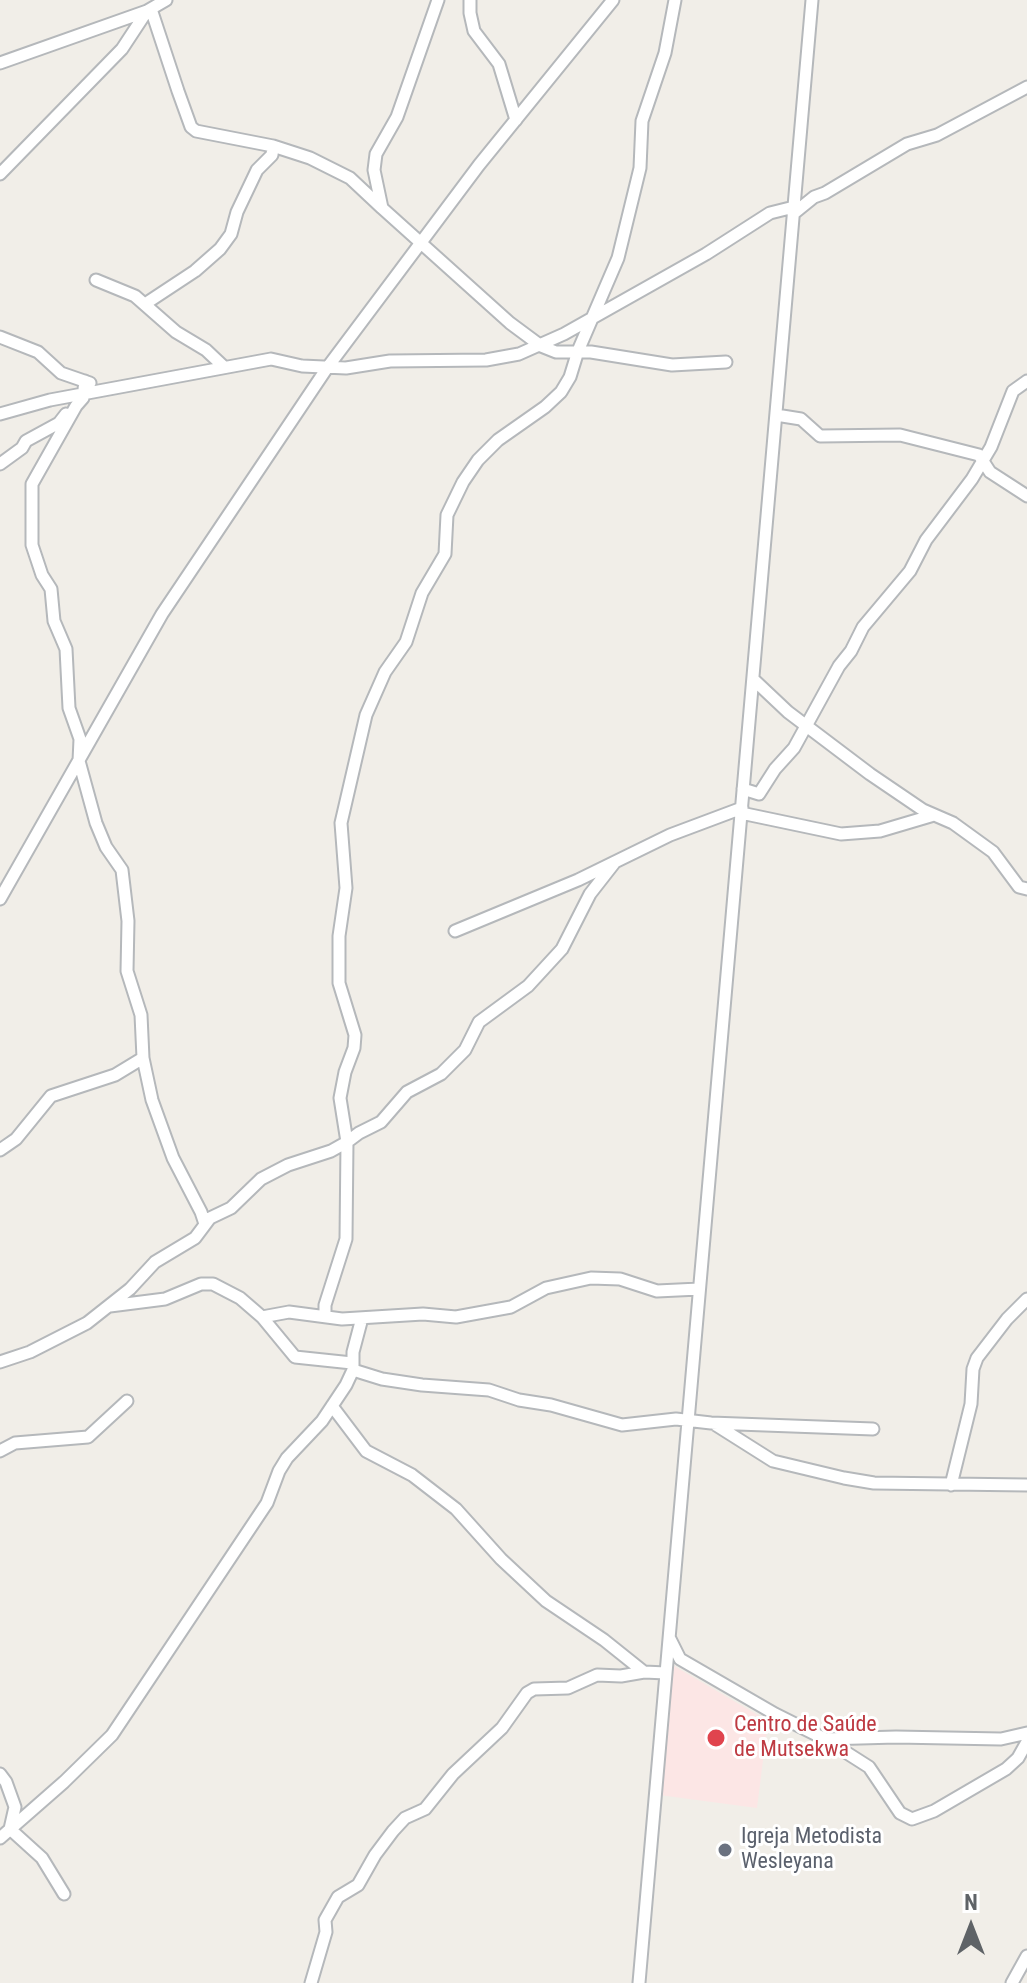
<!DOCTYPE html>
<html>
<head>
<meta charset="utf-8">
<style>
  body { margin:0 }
  #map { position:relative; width:1027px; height:1983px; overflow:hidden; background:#f1eee8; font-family:"Roboto Condensed",sans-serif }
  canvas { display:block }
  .north { position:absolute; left:931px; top:1887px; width:80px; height:80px; -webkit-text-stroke:6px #fff; paint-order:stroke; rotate:0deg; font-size:22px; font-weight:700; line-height:32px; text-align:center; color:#5f6367 }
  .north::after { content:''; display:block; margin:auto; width:28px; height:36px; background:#5f6367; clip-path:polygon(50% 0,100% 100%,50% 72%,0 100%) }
</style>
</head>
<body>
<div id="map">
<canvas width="1027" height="1983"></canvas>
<div class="north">N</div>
</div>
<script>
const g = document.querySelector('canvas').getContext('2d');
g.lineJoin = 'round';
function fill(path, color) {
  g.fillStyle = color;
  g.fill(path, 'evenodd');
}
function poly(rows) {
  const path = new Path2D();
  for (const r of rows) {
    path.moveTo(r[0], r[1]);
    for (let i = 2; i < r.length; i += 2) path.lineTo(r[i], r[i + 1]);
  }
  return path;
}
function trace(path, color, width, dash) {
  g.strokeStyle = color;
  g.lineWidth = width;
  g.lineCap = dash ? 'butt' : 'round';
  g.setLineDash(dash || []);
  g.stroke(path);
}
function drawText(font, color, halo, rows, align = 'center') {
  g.font = font + ' "Roboto Condensed",sans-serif';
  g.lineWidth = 6;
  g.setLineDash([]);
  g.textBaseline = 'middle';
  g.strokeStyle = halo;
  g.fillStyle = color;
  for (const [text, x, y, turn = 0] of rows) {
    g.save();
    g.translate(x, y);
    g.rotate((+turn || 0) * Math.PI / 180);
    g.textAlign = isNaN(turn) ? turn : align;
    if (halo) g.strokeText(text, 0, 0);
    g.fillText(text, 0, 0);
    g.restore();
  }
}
fill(poly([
  [674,1666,768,1721,757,1808,659,1795]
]), '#fce6e5');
const minor = poly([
  [438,0,397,117,376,154,374,170,382,208,510,323,541,346,556,352,591,352,672,365,726,362],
  [470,0,470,13,474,31,499,64,516,120],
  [151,9,178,91,191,127,196,131,273,146,310,158,350,178,382,208],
  [0,63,147,11,166,0],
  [0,174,122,49,147,11],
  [793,214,814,197,825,193,907,144,937,135,1027,87],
  [96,280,135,296,176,332,206,350,224,367],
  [145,304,195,271,220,249,231,234,237,212,257,170,272,155,273,146],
  [0,337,38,352,61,373,90,383],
  [85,381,83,398,76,406,32,484,32,545,42,575,51,589,54,621,66,649,69,708,80,739,79,761,96,823,106,847,122,870,128,921,127,971,141,1015,143,1058,152,1100,173,1158,201,1212,205,1224],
  [0,414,50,400,271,359,302,366,346,368,390,361,486,360,519,354,564,334,706,254,770,213,794,207],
  [776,415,801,419,820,436,900,435,979,455,990,472,1027,496],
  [0,464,22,448,26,441,59,423,66,414],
  [753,679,788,712,870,774,923,810,953,823,993,852,1019,887,1027,889],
  [743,789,759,794,775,769,794,748,839,666,851,651,863,627,910,571,926,540,972,479,991,447,1013,391,1027,381],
  [741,813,841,834,880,831,934,815],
  [0,899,162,614,327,368,479,165,613,0],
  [455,931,578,880,670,835,742,808],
  [0,1150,16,1139,51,1096,115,1075,143,1058],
  [110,1306,165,1299,201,1284,213,1284,240,1298,262,1317,295,1357,352,1363],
  [325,1316,325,1305,346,1239,347,1142,340,1098,345,1072,354,1048,355,1035,339,983,339,936,346,888,341,823,366,715,385,672,406,642,422,593,445,554,447,515,463,482,478,460,498,440,545,407,561,392,570,377,578,351,618,258,640,168,642,121,665,53,675,0],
  [262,1317,289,1312,342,1319,423,1314,456,1317,511,1307,546,1288,591,1278,620,1279,657,1291,699,1289],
  [0,1362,30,1352,87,1323,130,1289,155,1262,195,1238,210,1218,231,1208,261,1179,288,1165,331,1151,347,1142,359,1133,381,1122,407,1092,441,1074,465,1050,479,1022,528,986,562,949,590,894,615,862],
  [353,1370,382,1379,422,1385,489,1390,519,1400,551,1405,622,1425,676,1419,711,1423,873,1429],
  [332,1406,366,1451,412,1475,456,1509,501,1559,546,1601,604,1640,644,1672,666,1673],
  [716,1425,773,1461,844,1478,874,1483,1027,1485],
  [0,1451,15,1443,88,1437,127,1401],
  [951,1485,971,1404,973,1369,977,1358,1007,1319,1027,1299],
  [670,1639,680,1659,775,1714,825,1739,896,1737,1001,1739,1027,1733],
  [825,1739,869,1767,900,1813,912,1819,934,1811,1006,1769,1018,1758,1027,1742],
  [0,1774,6,1782,15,1807,10,1829,42,1858,64,1894],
  [0,1838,64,1782,112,1735,267,1503,279,1471,287,1458,322,1421,346,1385,353,1370,353,1352,362,1318],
  [311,1983,326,1932,325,1920,338,1897,358,1885,375,1855,393,1831,405,1818,425,1809,453,1774,502,1728,527,1693,534,1689,568,1688,597,1675,621,1676,644,1672],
  [639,1983,812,0],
  [1012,1983,1027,1956]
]);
trace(minor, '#b5b8bb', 15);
trace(minor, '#fff', 11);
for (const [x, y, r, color] of [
  [716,1738,10,"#e0444e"],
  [725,1850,8,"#6b7280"]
]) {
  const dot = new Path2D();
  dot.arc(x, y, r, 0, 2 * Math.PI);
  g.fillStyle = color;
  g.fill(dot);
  trace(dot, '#fff', 3);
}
drawText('22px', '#be3a42', '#fff', [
  ["Centro de Saúde",734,1725],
  ["de Mutsekwa",734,1750]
], 'left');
drawText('22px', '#5b616d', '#fff', [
  ["Igreja Metodista",741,1837],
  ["Wesleyana",741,1862]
], 'left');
</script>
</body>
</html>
